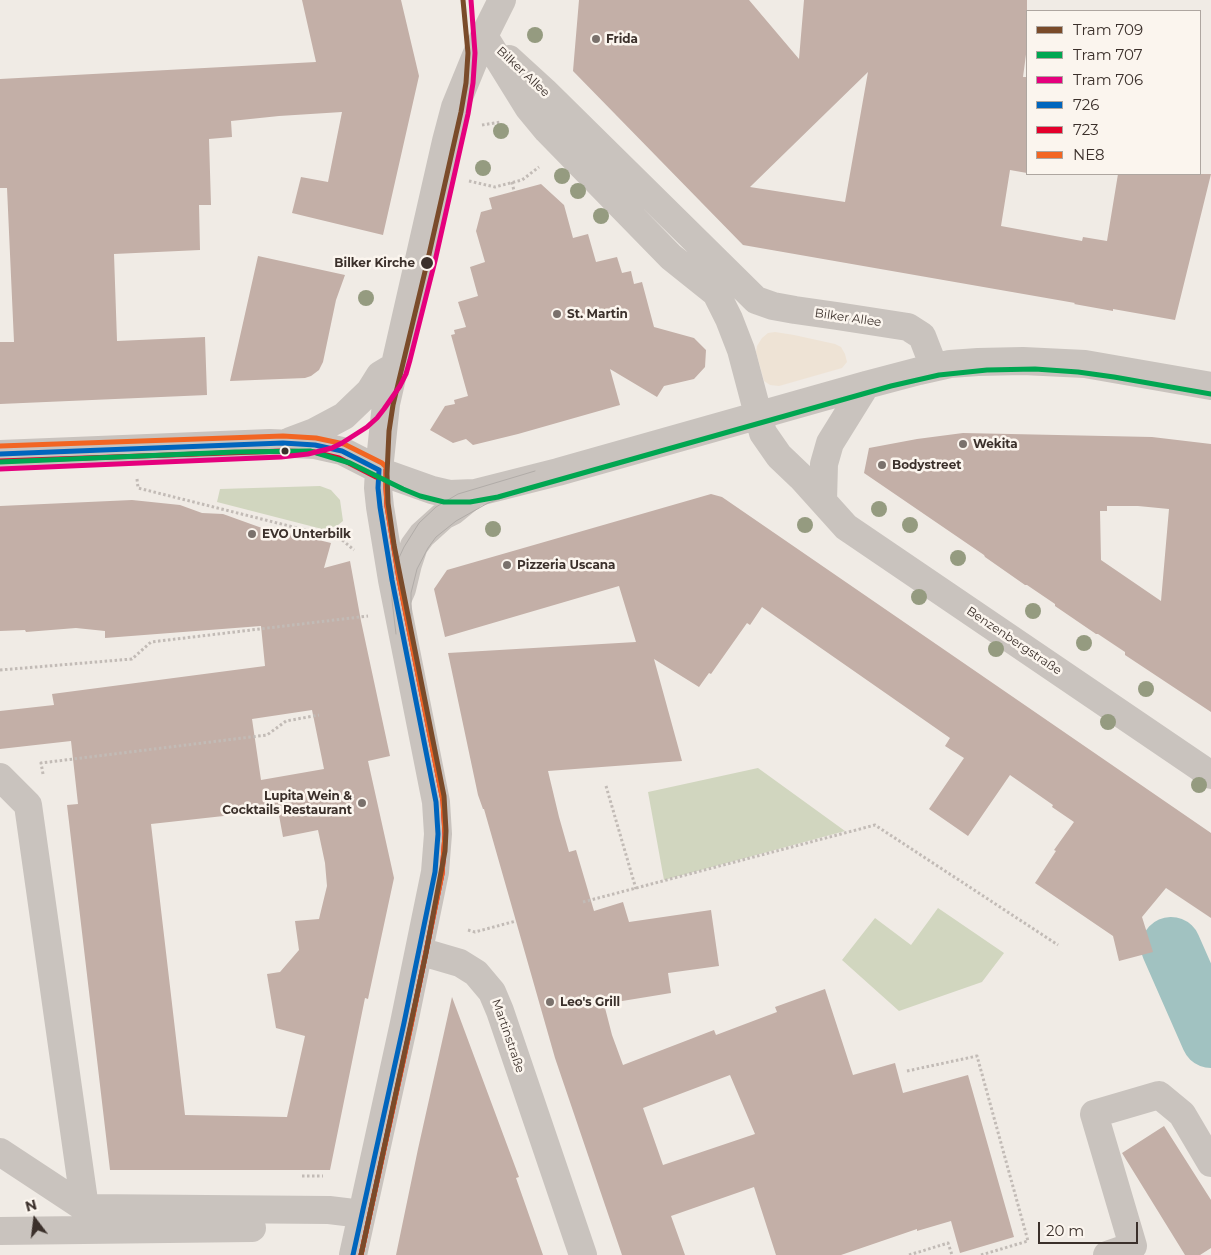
<!DOCTYPE html>
<html>
<head>
<meta charset="utf-8">
<style>
  body { margin:0 }
  #map { position:relative; width:1211px; height:1255px; overflow:hidden; background:#f0ebe5; font-family:Montserrat,sans-serif }
  canvas { display:block }
  .legend { position:absolute; left:1026px; top:10px; width:175px; height:165px; box-sizing:border-box; background:#fbf5ee; border:1px solid #aea6a0; margin:0; padding:6px 9px; list-style:none; font-size:15px; color:#3b302b }
  .legend li { display:flex; align-items:center; gap:10px; height:25px }
  .legend b { width:25px; border:1px solid #aea6a0 }
  .north { position:absolute; left:10px; top:1195px; width:50px; height:50px; -webkit-text-stroke:4px #fbf5ee; paint-order:stroke; rotate:345deg; font-size:14px; font-weight:700; line-height:20px; text-align:center; color:#3b302b }
  .north::after { content:''; display:block; margin:auto; width:18px; height:22px; background:#3b302b; clip-path:polygon(50% 0,100% 100%,50% 72%,0 100%) }
  .scale { position:absolute; left:1038px; top:1222px; width:100px; height:22px; box-sizing:border-box; border:2px solid #3b302b; border-top:0; padding-left:6px; font-size:15px; line-height:18px; white-space:nowrap; color:#3b302b; -webkit-text-stroke:4px #fbf5ee; paint-order:stroke }
</style>
</head>
<body>
<div id="map">
<canvas width="1211" height="1255"></canvas>
<ul class="legend">
<li><b style="height:6px;background:#7a4b2a"></b>Tram 709</li>
<li><b style="height:6px;background:#00a651"></b>Tram 707</li>
<li><b style="height:6px;background:#e5007d"></b>Tram 706</li>
<li><b style="height:6px;background:#0065bd"></b>726</li>
<li><b style="height:6px;background:#e4002b"></b>723</li>
<li><b style="height:6px;background:#f26522"></b>NE8</li>
</ul>
<div class="north">N</div>
<div class="scale">20 m</div>
</div>
<script>
const g = document.querySelector('canvas').getContext('2d');
g.lineJoin = 'round';
function fill(path, color) {
  g.fillStyle = color;
  g.fill(path, 'evenodd');
}
function poly(rows) {
  const path = new Path2D();
  for (const r of rows) {
    path.moveTo(r[0], r[1]);
    for (let i = 2; i < r.length; i += 2) path.lineTo(r[i], r[i + 1]);
  }
  return path;
}
function trace(path, color, width, dash) {
  g.strokeStyle = color;
  g.lineWidth = width;
  g.lineCap = dash ? 'butt' : 'round';
  g.setLineDash(dash || []);
  g.stroke(path);
}
function drawText(font, color, halo, rows, align = 'center') {
  g.font = font + ' Montserrat,sans-serif';
  g.lineWidth = 5;
  g.setLineDash([]);
  g.textBaseline = 'middle';
  g.strokeStyle = halo;
  g.fillStyle = color;
  for (const [text, x, y, turn = 0] of rows) {
    g.save();
    g.translate(x, y);
    g.rotate((+turn || 0) * Math.PI / 180);
    g.textAlign = isNaN(turn) ? turn : align;
    if (halo) g.strokeText(text, 0, 0);
    g.fillText(text, 0, 0);
    g.restore();
  }
}
fill(poly([
  [320,486,331,490,340,500,343,521,338,525,326,530,217,502,220,489],
  [758,768,845,831,664,880,648,792],
  [938,908,1004,953,982,982,899,1011,842,960,875,918,911,945]
]), '#d1d6bf');
fill(poly([
  [775,332,794,335,835,344,841,347,845,354,847,362,842,368,779,386,770,385,764,381,756,352,757,346,762,338,768,333]
]), '#eee3d5');
trace(poly([
  [1171,947,1211,1038]
]), '#a1c2c1', 60);
fill(poly([
  [302,0,401,0,419,76,383,235,292,213,301,177,328,182,342,112,279,116,231,121,232,137,209,139,211,205,199,205,200,250,114,254,117,341,205,337,207,395,0,404,0,342,14,342,7,188,0,188,0,79,316,62],
  [579,0,749,0,799,59,804,0,1027,0,1027,47,1023,77,1027,77,1027,173,1010,170,1001,226,1082,241,1083,237,1107,241,1118,174,1211,174,1175,320,1113,309,1113,311,1074,304,1075,303,743,245,573,71],
  [868,72,845,202,750,187],
  [541,184,564,205,573,238,588,234,596,262,617,257,622,273,631,271,634,284,642,282,654,327,694,338,706,350,705,367,694,379,664,386,657,397,610,369,620,405,518,434,473,445,466,439,453,443,430,430,445,406,455,404,454,400,468,396,451,335,455,334,454,330,466,327,458,302,478,296,470,267,485,262,476,231,481,212,492,209,489,198],
  [258,256,345,275,336,300,323,362,319,370,311,376,305,378,230,381],
  [963,433,1152,437,1211,444,1211,712,1125,655,1125,652,1098,634,1096,634,1055,606,1055,604,1027,585,1025,585,985,557,984,555,864,473,869,448,917,439],
  [1107,506,1138,506,1169,509,1161,601,1101,560,1100,511,1107,511],
  [711,494,722,497,1211,833,1211,918,1166,888,1142,917,1153,952,1119,961,1113,936,1035,883,1056,851,1054,850,1074,822,1052,807,1053,805,1010,775,968,836,929,809,964,758,945,746,950,738,762,607,750,625,747,623,711,674,709,673,699,687,654,659,682,761,548,771,559,817,569,852,576,850,594,911,623,902,629,922,711,910,719,966,668,973,671,993,604,1004,612,1035,623,1065,714,1030,716,1035,777,1012,775,1007,825,989,853,1075,895,1063,903,1093,968,1075,1014,1237,960,1253,951,1221,917,1231,917,1229,841,1255,776,1255,754,1187,671,1216,685,1255,622,1255,555,1058,484,809,483,809,478,795,448,653,636,642,619,586,445,637,434,589,447,570],
  [730,1075,755,1134,663,1165,643,1108],
  [132,500,180,505,202,513,223,514,273,532,273,529,331,543,324,568,350,561,361,621,390,756,368,761,394,878,368,999,365,998,330,1170,110,1170,67,805,78,804,71,741,0,749,0,711,54,705,52,694,265,666,261,626,105,638,105,631,76,628,26,632,25,630,0,631,0,506],
  [312,710,324,769,261,780,252,719],
  [278,810,283,837,318,830,325,863,327,886,319,919,295,921,299,950,280,972,267,974,276,1028,305,1036,287,1117,185,1115,151,824],
  [452,997,519,1177,516,1178,543,1255,396,1255,418,1149],
  [1164,1126,1211,1200,1211,1248,1200,1255,1185,1255,1122,1153]
]), '#c3afa7');
trace(poly([
  [482,125,501,122],
  [469,181,495,187,522,180,539,167],
  [512,182,514,191],
  [137,479,138,488,341,539,354,550],
  [0,670,132,659,151,642,368,616],
  [43,774,41,763,267,735,286,721,319,715],
  [606,786,636,889],
  [583,902,875,825,1058,945],
  [468,930,475,932,516,921],
  [907,1071,977,1056,1028,1241,981,1255],
  [302,1176,323,1176],
  [909,1255,948,1243,952,1255]
]), '#c2bbb6', 3, [2.5, 2.5]);
trace(poly([
  [484,36,528,107,547,130,671,257,716,293,729,319,741,350,763,433,779,456,801,477,846,527,1211,775],
  [509,59,544,91,756,300,773,306,795,310,837,316,908,327,922,336,934,367],
  [290,441,314,432,344,416,370,391,380,375,395,366],
  [0,454,270,443,315,445,342,451,387,474,432,490,449,494,475,493,558,472,866,385,919,371,950,364,978,362,1023,361,1085,364,1211,386],
  [823,501,824,464,830,443,866,385],
  [398,598,402,589,408,564,414,546,422,535,443,516,453,511,475,493],
  [0,777,28,805,85,1208],
  [419,951,460,963,476,973,492,992,500,1011,583,1255],
  [0,1152,85,1208,329,1210,362,1214],
  [0,1231,252,1228],
  [353,1255,404,1023,435,872,438,834,436,802,392,580,380,507,378,488,379,470,386,404,446,141,455,107,484,36,502,0],
  [1107,1255,1133,1246,1094,1114,1159,1095,1182,1114,1211,1163]
]), '#c9c3be', 28);
trace(poly([
  [396,634,392,600,392,580,397,562,404,547,419,523,436,507,458,494,535,471],
  [414,647,411,623,411,593,417,569,428,548,436,537,456,521,488,503,524,490]
]), '#b1aca8', 1);
trace(poly([
  [0,454,283,443,315,445,342,451,379,470],
  [353,1255,404,1023,435,872,438,834,436,802,392,580,380,507,378,488,379,470]
]), '#0065bd', 5);
trace(poly([
  [0,461,283,451,314,452,339,458,376,477],
  [361,1255,411,1025,442,874,445,835,443,801,399,579,387,506,386,488,386,470]
]), '#e4002b', 5);
trace(poly([
  [0,446,283,436,316,438,344,444,382,463,386,467,386,488,387,506,399,579,443,801,445,835,442,874,411,1025,361,1255]
]), '#f26522', 5);
trace(poly([
  [361,1255,426,953,445,851,446,831,444,796,394,545,388,503,387,474,389,431,393,405,428,259,461,112,466,83,468,53,463,0]
]), '#7a4b2a', 5);
trace(poly([
  [0,462,235,452,310,451,350,463,403,489,420,496,444,502,470,502,498,497,891,386,939,375,987,370,1035,369,1078,372,1114,377,1211,394]
]), '#00a651', 5);
trace(poly([
  [0,469,281,457,308,454,332,448,342,443,367,427,377,418,384,409,400,386,406,374,410,360,435,261,468,114,473,83,475,53,471,0]
]), '#e5007d', 5);
g.fillStyle = '#959b80';
for (const [x, y] of [
  [535,35],
  [501,131],
  [483,168],
  [562,176],
  [578,191],
  [601,216],
  [366,298],
  [879,509],
  [805,525],
  [910,525],
  [493,529],
  [958,558],
  [919,597],
  [1033,611],
  [1084,643],
  [996,649],
  [1146,689],
  [1108,722],
  [1199,785]
]) {
  g.beginPath();
  g.arc(x, y, 8, 0, 2 * Math.PI);
  g.fill();
}
for (const [x, y, r, color] of [
  [596,39,5,"#7a716c"],
  [427,263,7,"#3b302b"],
  [557,314,5,"#7a716c"],
  [963,444,5,"#7a716c"],
  [285,451,4.5,"#3b302b"],
  [882,465,5,"#7a716c"],
  [252,534,5,"#7a716c"],
  [507,565,5,"#7a716c"],
  [362,803,5,"#7a716c"],
  [550,1002,5,"#7a716c"]
]) {
  const dot = new Path2D();
  dot.arc(x, y, r, 0, 2 * Math.PI);
  g.fillStyle = color;
  g.fill(dot);
  trace(dot, '#fbf5ee', 2);
}
drawText('bold 12px', '#3b302b', '#fbf5ee', [
  ["Frida",606,39],
  ["St. Martin",567,314],
  ["Wekita",973,444],
  ["Bodystreet",892,465],
  ["EVO Unterbilk",262,534],
  ["Pizzeria Uscana",517,565],
  ["Lupita Wein &",352,796,"right"],
  ["Cocktails Restaurant",352,810,"right"],
  ["Leo's Grill",560,1002]
], 'left');
drawText('12px', '#3b302b', '#fbf5ee', [
  ["Bilker Allee",523,72,43],
  ["Bilker Allee",848,318,8],
  ["Benzenbergstraße",1014,641,34],
  ["Martinstraße",508,1036,71]
]);
drawText('bold 12px', '#3b302b', '#fbf5ee', [
  ["Bilker Kirche",415,263]
], 'right');
</script>
</body>
</html>
